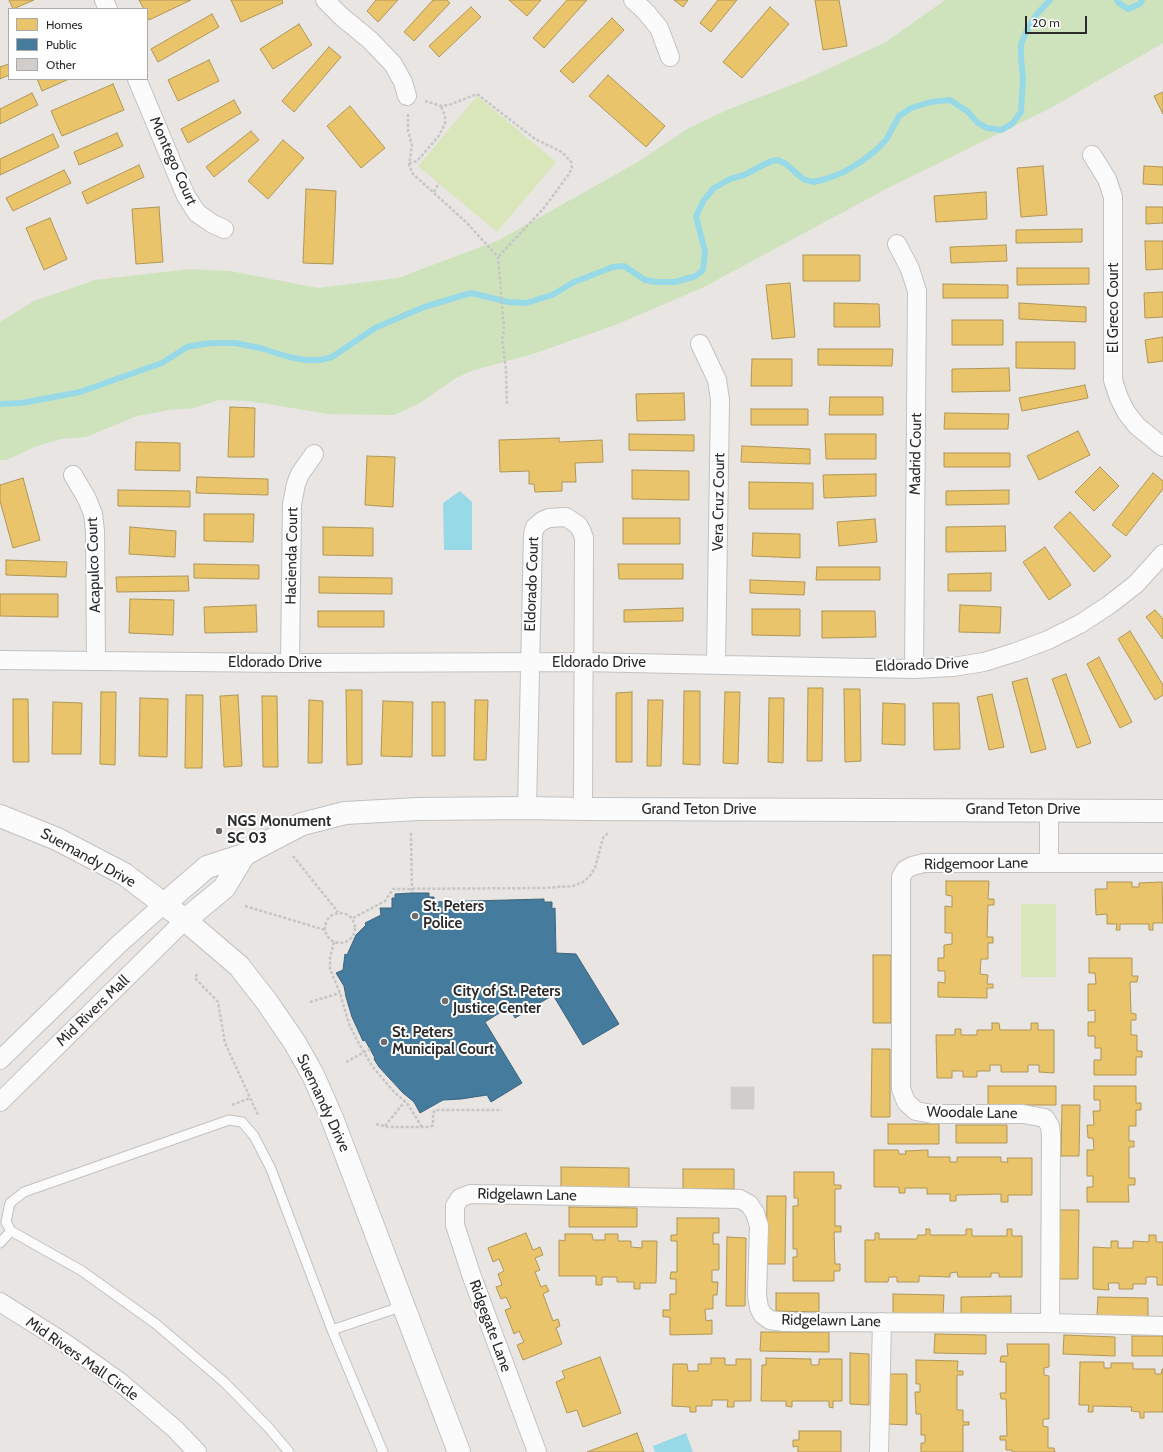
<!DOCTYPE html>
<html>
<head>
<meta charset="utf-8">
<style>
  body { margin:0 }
  #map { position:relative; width:1163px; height:1452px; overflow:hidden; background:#e8e5e2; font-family:Cabin,sans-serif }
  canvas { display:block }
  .legend { position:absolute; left:8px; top:8px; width:140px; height:72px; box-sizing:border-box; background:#fff; border:1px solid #aaa; margin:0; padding:5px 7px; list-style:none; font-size:12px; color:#2b2b2b }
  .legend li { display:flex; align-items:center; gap:8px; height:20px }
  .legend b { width:20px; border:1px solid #aaa }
  .scale { position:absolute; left:1025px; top:16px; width:62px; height:18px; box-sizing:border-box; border:2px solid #2b2b2b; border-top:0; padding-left:5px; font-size:12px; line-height:14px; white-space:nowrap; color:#2b2b2b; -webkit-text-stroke:3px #fff; paint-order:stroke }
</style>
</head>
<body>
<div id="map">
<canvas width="1163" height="1452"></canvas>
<ul class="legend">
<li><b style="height:11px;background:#e9c46a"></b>Homes</li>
<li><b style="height:11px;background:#457b9d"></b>Public</li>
<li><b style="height:11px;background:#d0cdcb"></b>Other</li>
</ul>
<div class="scale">20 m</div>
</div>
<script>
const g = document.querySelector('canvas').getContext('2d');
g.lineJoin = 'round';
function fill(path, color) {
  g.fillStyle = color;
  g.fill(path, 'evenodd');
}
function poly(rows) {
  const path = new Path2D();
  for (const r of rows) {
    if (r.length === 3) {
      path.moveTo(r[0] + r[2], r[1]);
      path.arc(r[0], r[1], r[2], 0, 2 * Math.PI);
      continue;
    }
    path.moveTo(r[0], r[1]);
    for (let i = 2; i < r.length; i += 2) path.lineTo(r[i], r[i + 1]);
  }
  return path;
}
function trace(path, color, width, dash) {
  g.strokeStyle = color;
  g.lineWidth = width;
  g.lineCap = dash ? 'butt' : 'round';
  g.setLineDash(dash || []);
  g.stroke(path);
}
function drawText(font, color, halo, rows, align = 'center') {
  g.font = font + ' Cabin,sans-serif';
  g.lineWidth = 4;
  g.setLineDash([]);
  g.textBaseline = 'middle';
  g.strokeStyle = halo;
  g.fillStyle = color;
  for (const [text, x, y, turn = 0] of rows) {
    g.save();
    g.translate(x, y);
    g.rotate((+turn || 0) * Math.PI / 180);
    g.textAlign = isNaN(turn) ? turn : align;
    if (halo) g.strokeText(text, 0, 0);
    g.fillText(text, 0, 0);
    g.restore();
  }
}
fill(poly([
  [945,0,1163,0,1163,43,1051,108,888,188,702,288,618,324,536,353,471,371,456,378,420,403,394,415,328,414,268,404,246,401,219,400,194,408,169,410,137,416,86,437,61,439,34,447,7,460,0,460,0,322,34,301,95,280,190,269,230,271,318,288,398,278,499,240,638,162,689,128,729,109,802,81,886,42]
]), '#cee3bc');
fill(poly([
  [477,96,556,162,497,232,418,166],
  [1021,904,1056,904,1056,977,1021,977]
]), '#d9e6ba');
fill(poly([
  [460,491,472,502,472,550,444,550,443,503],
  [686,1433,693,1452,655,1452,653,1446]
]), '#98d9e8');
const homes = poly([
  [9,0,34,0,13,9,9,0],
  [139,0,191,0,149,20,147,16,147,9,144,9,139,0],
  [231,0,282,0,283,3,241,22,231,0],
  [376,0,398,0,378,22,367,11,376,0],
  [433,0,447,0,450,3,414,41,404,32,433,0],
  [509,0,541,0,527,16,509,0],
  [567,0,587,0,544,48,533,38,567,0],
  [674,0,688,0,683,7,674,0],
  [718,0,737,0,711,32,700,23,718,0],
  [815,0,839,0,847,46,823,50,815,0],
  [471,7,481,17,439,57,429,46,471,7],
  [770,7,789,24,742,78,723,62,770,7],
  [212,14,219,27,158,62,151,49,212,14],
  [612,18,624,30,573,83,560,71,612,18],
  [299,24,312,45,273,69,260,49,299,24],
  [329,47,341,57,294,112,282,101,329,47],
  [209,60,219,81,178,101,168,80,209,60],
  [9,64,9,75,0,79,0,67,9,64],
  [608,75,665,126,646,147,589,96,608,75],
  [37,79,69,79,42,91,37,79],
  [113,84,124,110,62,136,51,111,113,84],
  [1163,92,1163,114,1154,96,1163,92],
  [32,93,38,105,0,124,0,109,32,93],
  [234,100,241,113,188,143,181,129,234,100],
  [350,106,385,148,361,168,327,126,350,106],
  [251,131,259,140,214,177,206,167,251,131],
  [117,133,123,146,79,165,74,152,117,133],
  [53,134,59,147,0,175,0,159,53,134],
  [283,140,304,158,268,199,248,181,283,140],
  [139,165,144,177,87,204,82,192,139,165],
  [1043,166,1047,215,1021,217,1017,168,1043,166],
  [1144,166,1163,167,1163,185,1143,184,1144,166],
  [64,170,71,183,13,211,6,198,64,170],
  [306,189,336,191,333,264,303,263,306,189],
  [986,192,987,219,936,222,934,196,986,192],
  [159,207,163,262,136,264,132,209,159,207],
  [1146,207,1163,207,1163,223,1146,224,1146,207],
  [50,218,67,259,44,270,26,228,50,218],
  [1082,229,1082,242,1016,243,1016,230,1082,229],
  [1145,241,1163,241,1163,269,1146,270,1145,241],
  [1006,245,1007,261,951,263,950,247,1006,245],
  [803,255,860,255,860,281,803,281,803,255],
  [1017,268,1089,268,1089,284,1017,285,1017,268],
  [790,283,795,337,772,339,766,285,790,283],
  [943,284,1008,285,1008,298,943,298,943,284],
  [1163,292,1163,317,1145,318,1144,293,1163,292],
  [834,303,879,304,880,327,834,327,834,303],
  [1019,303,1086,307,1086,322,1019,319,1019,303],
  [952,320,1003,320,1003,345,952,345,952,320],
  [1163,337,1163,361,1148,363,1145,340,1163,337],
  [1016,342,1075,342,1075,369,1016,368,1016,342],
  [818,349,893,349,892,366,818,365,818,349],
  [752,359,792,359,792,386,751,386,752,359],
  [1009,368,1010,391,952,392,952,369,1009,368],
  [1085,385,1088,398,1022,411,1019,398,1085,385],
  [684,393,685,420,637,421,636,394,684,393],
  [830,397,883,397,883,415,829,415,830,397],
  [230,407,255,408,254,457,228,457,230,407],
  [751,409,808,409,808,425,751,425,751,409],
  [945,413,1009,414,1008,429,944,429,945,413],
  [1078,431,1090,455,1039,480,1027,456,1078,431],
  [629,434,694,435,694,451,629,450,629,434],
  [825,434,876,434,876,459,826,459,825,434],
  [559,438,559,442,602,440,603,462,575,463,576,482,562,482,562,491,535,492,534,484,529,484,529,471,500,472,499,440,559,438],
  [136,442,180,443,180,471,135,470,136,442],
  [742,446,810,449,810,464,741,462,742,446],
  [944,453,1010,453,1010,467,944,467,944,453],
  [367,456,395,457,393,507,365,505,367,456],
  [1100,467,1119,486,1094,511,1075,492,1100,467],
  [632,470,689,471,689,500,632,499,632,470],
  [1153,473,1163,481,1163,489,1126,536,1112,525,1153,473],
  [876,474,876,496,824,498,823,475,876,474],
  [197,477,268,479,268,495,196,493,197,477],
  [23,478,40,540,13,548,0,501,0,485,23,478],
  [749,482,813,483,813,509,749,509,749,482],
  [118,490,190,491,190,507,118,506,118,490],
  [1009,490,1009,504,946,505,946,491,1009,490],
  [1070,512,1111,556,1094,572,1054,527,1070,512],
  [204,514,254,514,253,542,204,541,204,514],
  [623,518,680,518,680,544,623,544,623,518],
  [875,519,877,542,839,546,837,522,875,519],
  [1005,526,1006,551,946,552,946,527,1005,526],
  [130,527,176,531,175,557,129,554,130,527],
  [323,527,373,528,373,556,323,555,323,527],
  [753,533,800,534,800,558,752,556,753,533],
  [1045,547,1071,585,1049,600,1023,562,1045,547],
  [6,560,67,562,66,577,6,575,6,560],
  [194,564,259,565,259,579,194,578,194,564],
  [618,564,683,564,683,579,619,579,618,564],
  [817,567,880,567,880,580,816,580,817,567],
  [991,573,991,591,948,591,948,574,991,573],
  [188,576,189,591,117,592,116,577,188,576],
  [319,577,392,578,392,594,319,593,319,577],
  [750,580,805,582,804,595,750,593,750,580],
  [0,594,58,594,58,617,0,616,0,594],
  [130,599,174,600,173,635,129,633,130,599],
  [256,605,257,632,205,633,204,607,256,605],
  [960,605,1001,607,1000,633,959,632,960,605],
  [683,608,683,621,624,622,624,610,683,608],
  [752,609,800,609,800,636,752,635,752,609],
  [1155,610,1163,619,1163,639,1146,617,1155,610],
  [318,611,384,611,384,627,318,627,318,611],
  [822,611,875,611,876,637,822,638,822,611],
  [1130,631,1163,685,1163,695,1155,700,1118,639,1130,631],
  [1099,657,1132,722,1120,728,1087,664,1099,657],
  [1066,674,1091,743,1077,748,1052,679,1066,674],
  [1027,678,1046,749,1031,753,1012,682,1027,678],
  [808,688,823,688,822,761,807,761,808,688],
  [844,689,860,689,861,761,845,762,844,689],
  [346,690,362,690,362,764,347,765,346,690],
  [684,691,700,691,700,765,683,764,684,691],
  [101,692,116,692,115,765,100,764,101,692],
  [632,692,632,762,616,762,616,693,632,692],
  [725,692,740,692,738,764,723,763,725,692],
  [992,694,1004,747,989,750,977,697,992,694],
  [186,695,203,695,202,768,185,768,186,695],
  [238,695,242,766,224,767,220,696,238,695],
  [262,696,277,696,278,767,263,767,262,696],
  [140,698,168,699,167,757,139,756,140,698],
  [769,698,784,698,783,763,768,762,769,698],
  [13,699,28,699,29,762,13,762,13,699],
  [309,700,323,701,322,763,308,763,309,700],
  [475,700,488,700,486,760,474,760,475,700],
  [648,700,663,700,661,766,647,766,648,700],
  [383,701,413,702,412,757,381,756,383,701],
  [53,702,82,703,81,754,52,754,53,702],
  [432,702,445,702,445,756,432,756,432,702],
  [883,703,905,704,905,745,882,744,883,703],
  [933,703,959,703,960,749,934,750,933,703],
  [946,881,989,881,988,899,994,899,994,905,988,905,987,937,993,937,993,943,988,943,988,959,981,959,980,974,988,975,987,984,993,984,993,988,987,988,987,998,938,997,938,982,945,983,945,971,938,971,938,958,944,958,944,945,952,944,952,933,945,933,945,906,952,907,952,896,946,895,946,881],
  [1107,882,1132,882,1132,887,1139,887,1139,883,1162,882,1163,923,1153,923,1153,930,1149,930,1149,924,1120,924,1120,930,1116,930,1117,924,1107,924,1107,914,1096,915,1095,889,1107,889,1107,882],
  [873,955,891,955,891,1023,873,1023,873,955],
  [1089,958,1132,958,1132,976,1138,976,1137,982,1130,982,1131,1013,1136,1014,1136,1020,1131,1020,1131,1035,1137,1035,1137,1051,1142,1051,1142,1057,1136,1057,1136,1075,1094,1075,1094,1060,1101,1060,1101,1048,1095,1048,1095,1036,1088,1036,1088,1022,1095,1022,1095,1010,1088,1011,1088,984,1096,984,1095,973,1089,973,1089,958],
  [992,1023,999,1023,1000,1030,1031,1030,1031,1023,1038,1023,1038,1030,1054,1030,1054,1073,1039,1072,1039,1065,1028,1065,1028,1072,1001,1072,1001,1065,990,1065,990,1071,977,1071,977,1077,963,1077,963,1071,952,1071,952,1078,937,1078,936,1035,955,1035,955,1029,961,1029,961,1035,977,1035,977,1030,992,1030,992,1023],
  [872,1049,890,1049,890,1117,871,1117,872,1049],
  [988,1086,1056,1086,1056,1105,988,1105,988,1086],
  [1094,1086,1136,1086,1136,1103,1141,1103,1141,1110,1136,1110,1136,1126,1129,1126,1129,1141,1134,1141,1134,1147,1129,1147,1129,1178,1135,1178,1135,1185,1128,1185,1129,1202,1087,1202,1087,1187,1093,1187,1093,1176,1087,1176,1087,1150,1094,1150,1093,1138,1088,1138,1087,1125,1094,1125,1093,1111,1100,1111,1100,1100,1094,1100,1094,1086],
  [1062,1105,1080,1105,1079,1156,1061,1156,1062,1105],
  [888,1124,939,1124,939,1144,888,1144,888,1124],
  [956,1125,1007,1125,1007,1143,956,1143,956,1125],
  [874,1150,898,1150,899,1154,906,1154,905,1151,928,1150,928,1157,950,1157,950,1162,957,1162,957,1157,1001,1157,1001,1162,1008,1162,1007,1158,1032,1158,1032,1195,1008,1195,1008,1202,1001,1202,1001,1194,956,1195,956,1201,950,1201,950,1194,927,1194,927,1188,905,1188,905,1193,899,1193,899,1187,874,1187,874,1150],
  [561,1167,629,1168,629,1190,561,1189,561,1167],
  [683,1169,734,1169,734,1189,683,1189,683,1169],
  [794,1172,834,1172,834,1185,841,1185,841,1189,835,1189,835,1226,841,1226,841,1232,834,1232,835,1264,840,1264,840,1271,834,1271,834,1281,793,1281,793,1257,797,1257,797,1249,793,1249,793,1206,798,1206,798,1198,794,1198,794,1172],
  [767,1196,786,1196,785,1264,766,1264,767,1196],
  [569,1207,637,1208,637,1227,569,1227,569,1207],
  [1060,1210,1079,1210,1078,1279,1059,1279,1060,1210],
  [677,1218,719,1218,719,1233,713,1233,713,1244,719,1244,719,1270,712,1270,712,1282,718,1282,717,1295,713,1295,713,1309,705,1309,706,1321,712,1320,712,1334,670,1335,670,1317,663,1317,663,1310,670,1310,670,1294,676,1294,676,1279,670,1279,671,1272,677,1272,677,1241,671,1241,671,1235,677,1235,677,1218],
  [926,1229,930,1229,930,1235,966,1235,966,1229,972,1229,972,1236,1007,1236,1007,1229,1012,1229,1012,1236,1022,1236,1022,1277,999,1277,999,1273,991,1273,991,1277,958,1277,957,1272,950,1273,950,1277,919,1276,919,1282,897,1282,897,1277,889,1277,888,1282,865,1282,865,1240,875,1240,875,1233,879,1233,879,1239,917,1239,918,1235,926,1235,926,1229],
  [526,1233,533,1250,540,1247,543,1255,535,1258,540,1270,535,1272,541,1287,546,1285,549,1291,543,1294,553,1321,558,1319,560,1326,556,1328,562,1344,523,1360,517,1345,524,1342,519,1331,514,1334,505,1310,511,1308,506,1297,501,1299,496,1287,502,1285,498,1274,504,1271,499,1259,493,1262,488,1248,526,1233],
  [565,1234,592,1234,593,1240,605,1240,605,1234,618,1234,618,1241,631,1241,631,1247,642,1248,642,1241,657,1241,656,1283,640,1283,640,1289,634,1289,634,1282,617,1282,617,1277,602,1277,602,1285,596,1285,596,1276,559,1276,559,1240,565,1241,565,1234],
  [1149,1235,1156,1235,1156,1242,1163,1242,1163,1285,1157,1285,1157,1277,1146,1277,1146,1284,1133,1284,1133,1289,1119,1289,1119,1283,1108,1283,1109,1290,1093,1289,1093,1247,1111,1248,1111,1241,1118,1241,1118,1248,1133,1248,1133,1241,1149,1242,1149,1235],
  [727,1237,746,1238,745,1306,726,1306,727,1237],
  [776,1293,819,1293,819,1312,776,1311,776,1293],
  [893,1294,944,1295,943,1315,893,1314,893,1294],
  [1011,1296,1011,1314,961,1315,961,1297,1011,1296],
  [1098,1297,1148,1298,1148,1317,1097,1316,1098,1297],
  [761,1332,829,1332,829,1352,760,1351,761,1332],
  [935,1334,986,1335,986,1354,934,1353,935,1334],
  [1064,1335,1115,1337,1115,1356,1063,1354,1064,1335],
  [1132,1336,1163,1336,1163,1356,1132,1356,1132,1336],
  [1007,1344,1049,1344,1049,1367,1044,1368,1044,1375,1049,1376,1049,1419,1043,1419,1043,1426,1048,1427,1048,1448,1054,1448,1055,1452,1012,1452,1012,1450,1006,1450,1006,1440,1000,1440,1000,1436,1007,1436,1006,1399,1001,1399,1000,1393,1006,1393,1006,1362,1000,1362,1001,1356,1008,1356,1007,1344],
  [850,1353,869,1354,869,1405,850,1404,850,1353],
  [600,1357,621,1413,583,1427,577,1410,567,1413,556,1382,565,1378,562,1371,600,1357],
  [711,1358,725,1358,725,1365,736,1365,736,1359,751,1359,751,1401,734,1401,734,1407,727,1407,728,1400,712,1400,712,1406,696,1406,696,1412,690,1412,690,1407,672,1406,673,1364,687,1364,688,1371,698,1371,698,1364,711,1364,711,1358],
  [766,1358,811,1359,811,1365,819,1365,819,1359,842,1359,842,1401,833,1401,833,1408,829,1407,829,1401,792,1401,792,1407,786,1406,786,1401,761,1401,762,1365,766,1365,766,1358],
  [916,1360,958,1361,957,1371,963,1371,963,1375,957,1375,957,1410,963,1410,963,1422,969,1422,969,1425,963,1425,963,1452,921,1452,921,1443,925,1443,925,1435,921,1435,921,1414,916,1414,915,1392,920,1392,920,1384,916,1384,916,1360],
  [1080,1362,1104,1362,1104,1368,1111,1368,1111,1363,1133,1363,1133,1369,1155,1369,1155,1374,1161,1374,1162,1369,1163,1369,1163,1412,1144,1412,1144,1418,1140,1418,1140,1412,1131,1411,1132,1407,1093,1406,1093,1412,1088,1412,1089,1405,1079,1405,1080,1362],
  [889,1374,907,1374,907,1425,888,1424,889,1374],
  [799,1431,841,1431,841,1452,798,1452,798,1446,793,1447,793,1440,799,1440,799,1431],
  [637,1433,644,1452,587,1452,637,1433]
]);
fill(homes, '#e9c46a');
trace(homes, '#b09657', 1);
const public = poly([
  [412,893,429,893,429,897,434,897,434,902,544,899,544,902,552,902,552,909,555,908,556,953,576,954,619,1024,583,1045,553,995,515,1018,509,1007,485,1022,522,1083,491,1102,487,1095,461,1099,443,1100,420,1113,414,1102,403,1093,379,1067,374,1059,375,1058,365,1040,363,1041,352,1017,346,997,344,986,336,973,343,970,345,954,347,955,356,935,366,925,365,923,381,915,380,908,392,908,392,898,395,898,395,894,412,893]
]);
fill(public, '#457b9d');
trace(public, '#3d637b', 1);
trace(poly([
  [1117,0,1119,3,1128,9,1140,4,1142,0],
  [0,404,22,403,80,392,162,363,187,347,203,344,215,343,235,343,260,348,289,357,305,360,320,360,332,357,375,328,424,307,471,293,508,302,526,303,552,295,574,282,613,267,624,266,645,280,656,282,675,282,696,276,703,270,705,252,696,216,704,200,714,188,730,179,744,175,771,161,778,160,786,164,803,179,813,182,826,179,844,172,862,161,875,151,886,140,899,116,911,108,931,102,950,100,967,111,978,123,987,128,1001,130,1012,124,1021,112,1023,79,1021,58,1021,44,1027,30,1037,14,1050,0]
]), '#98d9e8', 6);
const building = poly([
  [731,1087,754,1087,754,1109,731,1109,731,1087]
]);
fill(building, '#d0cdcb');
trace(building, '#d3d1ce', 1);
const lane = poly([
  [11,1231,6,1222,10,1203,24,1192,229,1120,242,1122,254,1136,271,1169,332,1330],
  [0,1243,11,1231,82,1271,156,1324,224,1382,268,1427,289,1452],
  [383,1452,332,1330,403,1306]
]);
const street = poly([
  [104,0,108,9],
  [325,0,342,17,370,40,393,64,403,82,407,96],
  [633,0,646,12,659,28,670,57],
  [137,79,186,196,197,213,213,224,224,229],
  [1092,155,1107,179,1113,197,1113,380,1119,398,1126,412,1137,426,1163,447],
  [897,244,910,269,917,291,914,669],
  [700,344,717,380,720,400,716,665],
  [73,475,87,499,93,514,95,531,96,661],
  [0,660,290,663,583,662,914,669,953,667,984,662,1016,652,1048,640,1080,624,1109,605,1136,584,1163,554],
  [290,663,292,504,296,484,300,474,314,454],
  [527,808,533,534,535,527,542,521,549,518,566,517,578,525,582,532,584,538,583,809],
  [1049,811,1049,863],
  [0,1060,118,945,164,904],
  [0,1102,185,920],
  [0,1302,65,1343,120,1382,175,1429,197,1452],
  [1050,1323,1051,1136,1050,1126,1045,1118,1023,1114,932,1114,916,1111,906,1102,901,1089,901,877,905,870,912,866,924,863,1163,863],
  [537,1452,471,1274,455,1225,455,1206,460,1198,470,1194,740,1199,749,1204,755,1213,759,1226,757,1295,759,1308,763,1315,770,1320,784,1322,1050,1323,1163,1326],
  [879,1452,882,1322]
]);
const secondary = poly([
  [0,816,57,839,124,874,185,920,239,966,267,1002,295,1043,313,1075,332,1118,459,1452],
  [164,904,207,867,244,855,260,846,302,824,345,813,418,809,527,808,583,809,1163,811],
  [185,920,224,888,244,855]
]);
trace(lane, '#c2c2c2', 11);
trace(street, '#c2c2c2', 20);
trace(secondary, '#c2c2c2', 24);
trace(poly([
  [425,101,441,106,449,105,477,94,535,139,562,152,571,162,572,168,569,174,544,208,498,257],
  [408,114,408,131,412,145,409,165,413,174,467,223,498,257,504,330,502,339,506,369,507,405],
  [409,164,417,161,438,137,445,124,445,116,441,106],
  [434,192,439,183],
  [411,833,412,893],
  [293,856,338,912],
  [245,906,325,930],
  [340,928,15],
  [353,918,385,901,393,889,543,888,573,886,583,882,589,877,595,868,603,838,608,833],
  [334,942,330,958,330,969,340,993,349,1024,357,1040,372,1066,394,1092,407,1103,422,1127],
  [197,974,195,978,218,1002,225,1043,258,1115],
  [310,1002,340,993],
  [346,1062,370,1049],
  [232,1105,250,1098],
  [376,1124,388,1127,430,1127,433,1125,433,1113,435,1110,502,1110],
  [385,1126,405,1101]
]), '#c6c6c6', 2.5, [3, 2]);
trace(lane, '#fcfbfb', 9);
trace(street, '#fcfbfb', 18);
trace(secondary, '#fcfbfb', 22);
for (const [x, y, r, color] of [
  [219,831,4,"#6d6c6b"],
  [415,916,4,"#6d6c6b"],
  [445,1001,4,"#6d6c6b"],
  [384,1042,4,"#6d6c6b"]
]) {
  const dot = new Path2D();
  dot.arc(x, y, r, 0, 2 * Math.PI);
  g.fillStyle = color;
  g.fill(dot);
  trace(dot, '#fff', 1.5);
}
drawText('15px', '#2b2b2b', '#fff', [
  ["Montego Court",173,161,66],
  ["El Greco Court",1114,308,-90],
  ["Madrid Court",916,454,-89],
  ["Vera Cruz Court",719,502,-89],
  ["Hacienda Court",292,556,-89],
  ["Acapulco Court",94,565,-92],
  ["Eldorado Court",532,584,-88],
  ["Eldorado Drive",275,663],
  ["Eldorado Drive",599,663],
  ["Eldorado Drive",922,665,-2],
  ["Grand Teton Drive",699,810],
  ["Grand Teton Drive",1023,810],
  ["Suemandy Drive",88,858,29],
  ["Ridgemoor Lane",976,864,-1],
  ["Mid Rivers Mall",93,1011,-44],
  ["Suemandy Drive",323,1103,65],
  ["Woodale Lane",972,1113,1],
  ["Ridgelawn Lane",527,1195,1],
  ["Ridgelawn Lane",831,1321,1],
  ["Ridgegate Lane",490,1326,70],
  ["Mid Rivers Mall Circle",82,1359,35]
]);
drawText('bold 15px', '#2b2b2b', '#fff', [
  ["NGS Monument",227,822],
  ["SC 03",227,839],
  ["St. Peters",423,907],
  ["Police",423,924],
  ["City of St. Peters",453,992],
  ["Justice Center",453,1009],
  ["St. Peters",392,1033],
  ["Municipal Court",392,1050]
], 'left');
</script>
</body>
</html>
